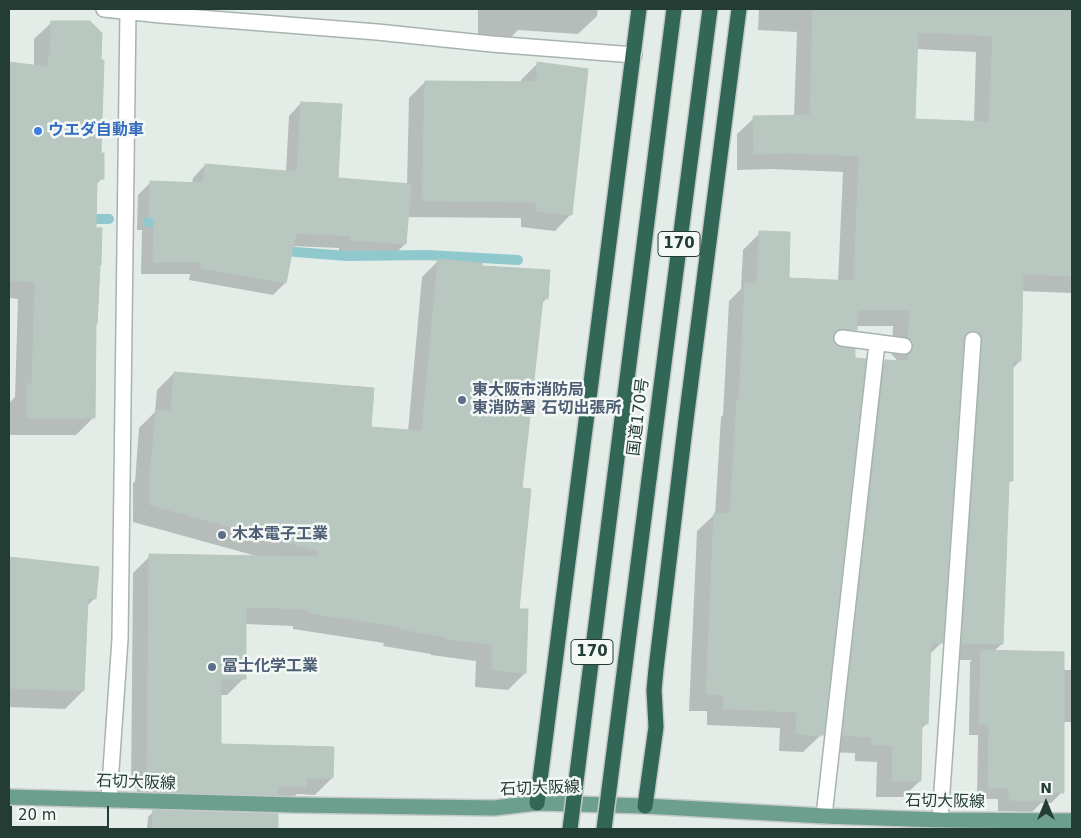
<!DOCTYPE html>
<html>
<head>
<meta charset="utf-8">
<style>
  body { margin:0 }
  #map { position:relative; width:1081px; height:838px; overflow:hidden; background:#e4ece8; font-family:"DejaVu Sans",sans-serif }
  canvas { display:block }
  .frame { position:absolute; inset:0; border:10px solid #243d34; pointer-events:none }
  .north { position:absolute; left:1021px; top:778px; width:50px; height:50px; -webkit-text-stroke:4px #f4f9f6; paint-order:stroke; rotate:0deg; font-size:14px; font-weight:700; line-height:20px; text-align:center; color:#243d34 }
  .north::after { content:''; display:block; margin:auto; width:18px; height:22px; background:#243d34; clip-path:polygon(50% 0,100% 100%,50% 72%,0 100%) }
  .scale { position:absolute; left:10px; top:806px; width:99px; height:22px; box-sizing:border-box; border:2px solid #243d34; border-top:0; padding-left:6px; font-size:15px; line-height:18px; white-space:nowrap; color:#243d34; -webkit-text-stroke:4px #f4f9f6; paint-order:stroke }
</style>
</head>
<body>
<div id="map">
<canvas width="1081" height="838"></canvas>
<div class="frame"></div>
<div class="north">N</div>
<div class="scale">20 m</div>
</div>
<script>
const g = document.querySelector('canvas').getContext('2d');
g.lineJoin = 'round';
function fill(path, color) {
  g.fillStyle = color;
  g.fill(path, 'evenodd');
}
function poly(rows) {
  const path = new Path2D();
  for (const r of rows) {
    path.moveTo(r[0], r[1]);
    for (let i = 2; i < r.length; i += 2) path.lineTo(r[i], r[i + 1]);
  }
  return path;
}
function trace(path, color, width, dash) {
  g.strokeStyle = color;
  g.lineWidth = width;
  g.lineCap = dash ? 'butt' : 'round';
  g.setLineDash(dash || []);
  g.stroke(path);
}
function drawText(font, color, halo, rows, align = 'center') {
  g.font = font + ' "DejaVu Sans","Noto Sans JP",sans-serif';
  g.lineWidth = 5;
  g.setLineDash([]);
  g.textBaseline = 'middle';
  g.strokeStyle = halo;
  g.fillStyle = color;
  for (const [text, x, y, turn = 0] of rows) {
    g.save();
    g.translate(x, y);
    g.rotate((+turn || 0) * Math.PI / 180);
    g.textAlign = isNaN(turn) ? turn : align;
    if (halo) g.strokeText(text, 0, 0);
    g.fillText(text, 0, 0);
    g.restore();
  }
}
fill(poly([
  [478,9,598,9,597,16,578,34,518,30,509,39,478,39],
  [759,9,1072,9,1072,293,1021,291,1020,361,1012,369,1012,480,1007,484,1002,644,994,651,1062,670,1072,670,1072,722,1063,722,1062,792,1051,803,1041,803,1032,812,998,811,998,799,977,799,978,735,969,735,970,662,972,660,945,660,965,352,962,349,942,642,929,655,927,723,921,729,920,781,903,797,876,797,877,762,855,761,855,753,826,752,868,378,885,361,897,362,896,359,892,355,893,326,856,326,855,330,838,347,822,734,803,752,779,751,780,728,707,725,707,711,689,711,697,531,715,514,721,417,723,415,729,301,741,289,743,250,760,233,788,279,838,282,843,172,771,169,737,170,737,134,754,118,794,117,797,32,758,30],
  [916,49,976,52,974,123,913,120],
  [52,22,100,154,102,178,96,185,95,229,98,266,95,325,94,417,76,435,10,435,10,402,15,397,18,299,9,298,9,64,34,66,34,39],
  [537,64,571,214,555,231,521,227,521,218,407,217,405,244,393,256,339,252,339,248,292,246,285,283,273,295,189,280,190,274,141,274,142,230,137,230,138,195,151,182,192,184,193,178,205,165,286,172,289,116,301,103,336,180,407,185,409,98,425,82,521,83,521,80],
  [439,260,480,268,547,298,542,303,521,490,517,610,525,673,508,690,475,687,476,661,431,655,431,654,383,646,384,643,293,629,293,626,245,624,244,678,227,695,220,695,220,745,332,778,315,795,297,794,288,803,269,802,260,812,137,808,137,788,131,788,133,573,150,556,260,557,133,522,133,483,135,482,139,428,155,412,157,390,174,373,369,428,408,431,422,277],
  [9,558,98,568,95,598,86,607,83,691,65,709,9,707],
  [153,812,277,815,277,829,147,829,148,817]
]), '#0003');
trace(poly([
  [82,219,109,219],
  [148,222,168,224],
  [279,249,296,252,347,256,427,255,518,260]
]), '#90c9cd', 10);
const building = poly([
  [813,9,1072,9,1072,276,1023,274,1021,361,1013,361,1013,481,1009,481,1003,644,962,643,982,341,982,336,979,333,973,331,968,332,966,334,964,339,943,643,931,643,928,724,922,723,921,781,892,781,893,745,871,745,871,737,842,735,885,360,908,361,908,354,912,351,913,347,912,342,908,338,910,310,858,310,857,330,839,329,835,332,833,336,834,342,837,346,855,349,855,358,866,359,824,735,821,735,821,736,796,734,797,712,723,709,724,695,706,694,714,513,730,514,737,399,739,399,745,283,757,284,759,231,790,232,789,278,854,281,859,156,789,153,754,154,753,116,810,115,813,9],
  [918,32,993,36,989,122,915,119,918,32],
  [51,21,90,21,102,33,101,60,104,60,101,153,104,153,104,179,97,179,96,228,102,228,101,265,100,265,97,324,96,324,95,418,27,418,27,384,32,384,35,282,9,280,9,62,48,67,48,58,50,58,51,21],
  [537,62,588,69,572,215,537,211,537,202,422,201,425,81,537,82,537,62],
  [301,102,342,104,338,178,411,184,406,244,351,240,351,236,296,233,286,283,201,268,201,262,153,262,154,218,149,218,150,181,203,183,205,164,297,172,301,102],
  [438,259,482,263,482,266,550,270,548,299,543,298,522,488,531,489,519,609,528,609,526,673,492,670,492,644,447,639,447,637,400,629,400,627,309,613,309,609,246,607,246,679,221,679,221,744,334,747,333,778,306,778,306,787,278,786,278,795,153,792,153,771,147,771,149,554,317,557,318,551,150,505,150,465,151,465,156,410,171,411,174,372,374,388,371,427,422,431,438,259],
  [9,557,99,567,96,599,88,598,84,691,9,688,9,557],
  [981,650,1064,652,1064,793,1045,792,1045,801,1009,800,1009,788,988,788,989,724,979,724,981,650],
  [153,810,278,814,278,829,152,829,153,810]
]);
fill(building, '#b9c7c1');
trace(building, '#b7c6be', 1);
const minor = poly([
  [104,9,161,15,377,32,492,44,634,55],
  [842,338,904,346],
  [109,799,120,639,128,9],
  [824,816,877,343],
  [940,820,973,340]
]);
const major = poly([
  [9,797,296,805,494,808,537,803,645,806,824,816,940,820,1072,821]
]);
const highway = poly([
  [615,474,674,9],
  [649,479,710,9],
  [537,803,639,9],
  [645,806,656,727,654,690,656,669,686,420,739,9]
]);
trace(minor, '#a7b4ae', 18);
trace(major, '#c2c9c6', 18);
trace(highway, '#c2c9c6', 18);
trace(minor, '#fff', 15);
trace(major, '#6c9f8d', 15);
trace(highway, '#326758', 15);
const highwayBridge = poly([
  [570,829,615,474],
  [604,829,649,479]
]);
trace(highwayBridge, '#c2c9c6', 18, []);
trace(highwayBridge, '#326758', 15);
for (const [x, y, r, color] of [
  [38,131,5,"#3f7fe0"],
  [462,400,5,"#5c6f8a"],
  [222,535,5,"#5c6f8a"],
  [212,667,5,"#5c6f8a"]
]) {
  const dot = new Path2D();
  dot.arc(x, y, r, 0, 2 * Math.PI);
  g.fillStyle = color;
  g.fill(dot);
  trace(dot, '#f4f9f6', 2);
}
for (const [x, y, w] of [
  [679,244,42],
  [592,652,42]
]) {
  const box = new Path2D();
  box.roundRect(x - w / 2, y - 12.5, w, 25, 4);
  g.fillStyle = '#f4f9f6';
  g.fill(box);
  trace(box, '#243d34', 1);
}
drawText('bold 15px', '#243d34', null, [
  ["170",679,244],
  ["170",592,652]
]);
drawText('bold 16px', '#366cbe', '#f4f9f6', [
  ["ウエダ自動車",48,131]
], 'left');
drawText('bold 16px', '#4e5e75', '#f4f9f6', [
  ["東大阪市消防局",472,391],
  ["東消防署 石切出張所",472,409],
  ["木本電子工業",232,535],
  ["冨士化学工業",222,667]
], 'left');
drawText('16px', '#243d34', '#f4f9f6', [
  ["国道170号",639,417,-83],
  ["石切大阪線",136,783,2],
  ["石切大阪線",540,789,-2],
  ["石切大阪線",945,802,1]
]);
</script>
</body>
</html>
